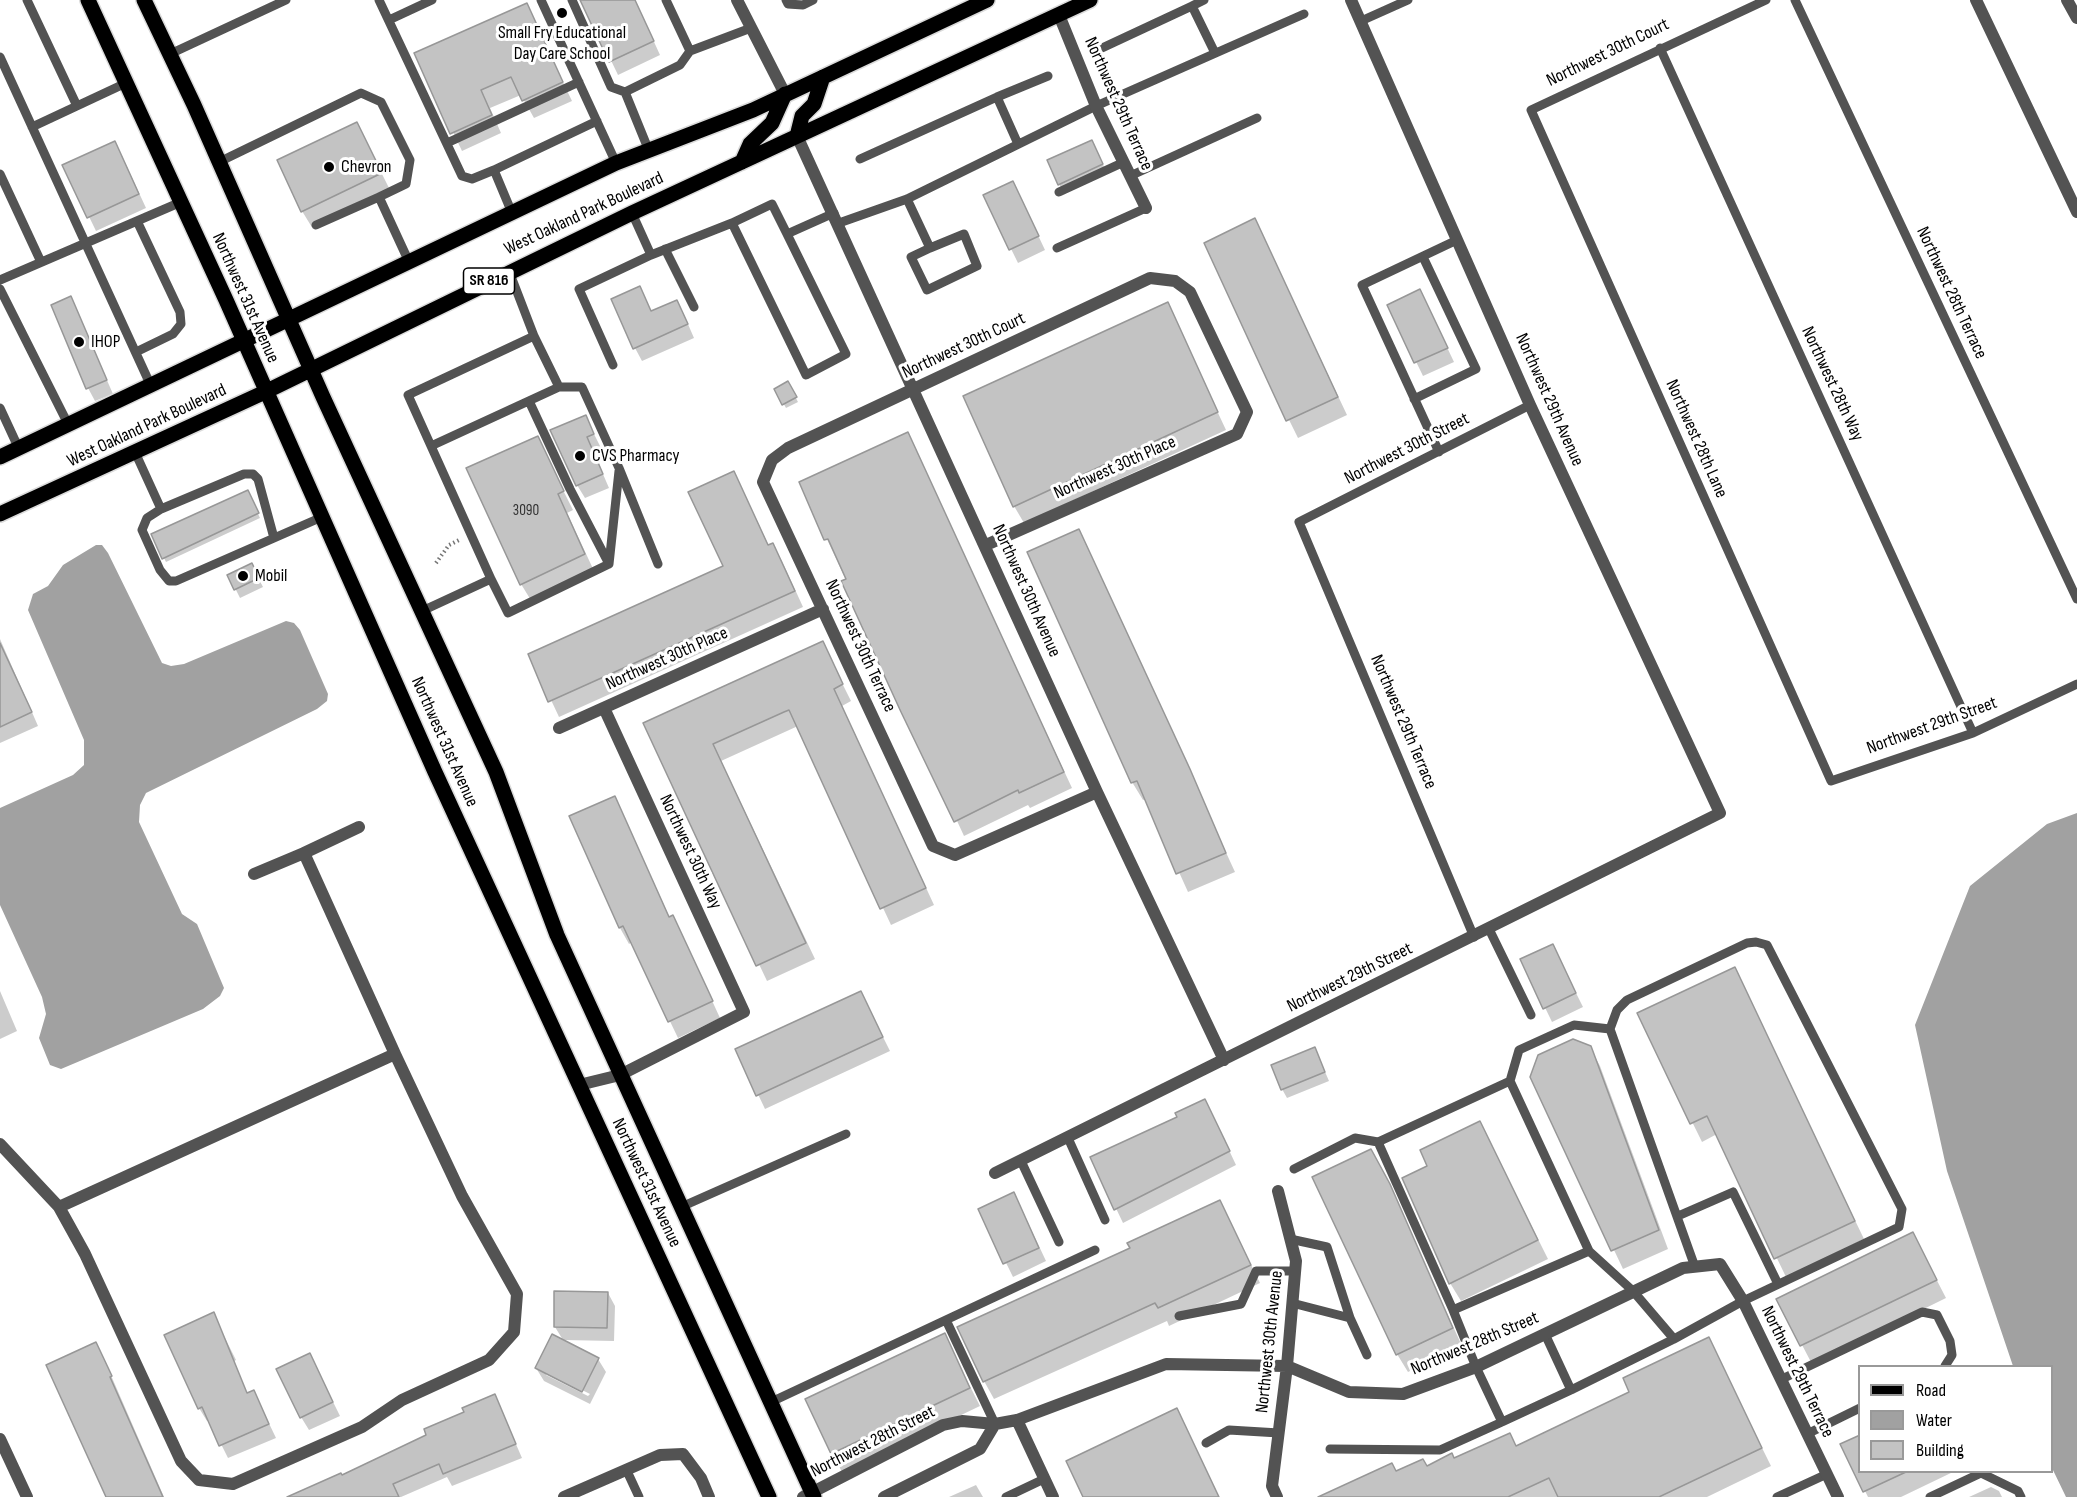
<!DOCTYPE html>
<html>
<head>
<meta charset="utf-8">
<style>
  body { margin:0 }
  #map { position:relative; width:2077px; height:1497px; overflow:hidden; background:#fff; font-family:"Sofia Sans Condensed",sans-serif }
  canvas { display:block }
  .legend { position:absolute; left:1858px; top:1365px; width:195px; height:108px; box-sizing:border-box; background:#fff; border:2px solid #999; margin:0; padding:8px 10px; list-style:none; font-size:18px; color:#000 }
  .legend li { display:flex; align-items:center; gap:12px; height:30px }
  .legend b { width:30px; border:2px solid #999 }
</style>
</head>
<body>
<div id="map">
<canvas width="2077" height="1497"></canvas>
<ul class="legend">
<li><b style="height:8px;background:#000"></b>Road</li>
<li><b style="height:16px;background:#a1a1a1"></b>Water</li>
<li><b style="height:16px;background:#c3c3c3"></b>Building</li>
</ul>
</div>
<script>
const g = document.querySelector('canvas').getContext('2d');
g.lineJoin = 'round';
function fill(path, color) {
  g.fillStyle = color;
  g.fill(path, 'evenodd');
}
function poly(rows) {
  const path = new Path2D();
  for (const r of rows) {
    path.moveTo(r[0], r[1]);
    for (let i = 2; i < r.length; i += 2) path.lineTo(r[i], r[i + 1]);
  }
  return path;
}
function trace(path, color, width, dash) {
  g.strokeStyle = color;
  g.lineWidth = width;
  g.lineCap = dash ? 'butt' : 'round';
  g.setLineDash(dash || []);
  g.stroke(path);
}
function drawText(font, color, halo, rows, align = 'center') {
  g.font = font + ' "Sofia Sans Condensed",sans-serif';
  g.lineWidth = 6;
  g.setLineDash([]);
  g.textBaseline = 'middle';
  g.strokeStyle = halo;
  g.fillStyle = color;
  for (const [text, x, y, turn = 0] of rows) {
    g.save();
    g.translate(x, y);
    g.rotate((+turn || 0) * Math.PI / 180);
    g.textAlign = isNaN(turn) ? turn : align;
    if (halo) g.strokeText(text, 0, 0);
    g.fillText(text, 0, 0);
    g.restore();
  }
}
fill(poly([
  [96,545,102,545,108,553,162,663,171,666,184,664,286,621,294,623,300,630,328,694,327,701,317,709,146,793,140,805,139,822,182,914,197,924,224,988,220,996,203,1009,61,1069,50,1065,39,1038,46,1014,42,997,0,905,0,808,73,775,84,765,84,740,28,610,33,594,48,586,63,565],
  [2077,813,2077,1497,2066,1497,2052,1468,2052,1366,2013,1366,1947,1171,1915,1025,1970,886,2047,824]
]), '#a1a1a1');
fill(poly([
  [593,0,635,0,660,55,618,75,584,4],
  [526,5,572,101,534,118,521,95,490,108,501,133,462,151,416,54],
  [357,124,391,192,313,229,302,211],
  [1096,150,1107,173,1064,192,1059,184],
  [122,156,146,208,96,231,64,165],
  [985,196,1020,197,1045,250,1018,263],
  [1255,220,1347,415,1298,438,1248,337],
  [639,288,652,312,684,315,694,338,642,361,635,348],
  [71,298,113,394,95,401,88,388],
  [1167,304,1226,430,1024,523,1014,506],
  [1427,305,1454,362,1423,376,1389,306],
  [788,383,798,402,786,408,776,390],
  [585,416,601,448,593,451,609,488,585,498,577,485],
  [907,434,1072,788,1030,808,1028,805,964,836,801,483],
  [537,438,573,510,567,513,595,573,532,602,521,584],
  [742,489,769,546,773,545,782,561,803,607,559,717,530,655,725,567],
  [249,495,260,518,166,562,164,558],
  [1078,531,1235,872,1188,892,1146,799,1143,800,1132,782],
  [256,573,263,587,240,598,229,576],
  [0,639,38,726,0,743],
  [822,643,851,701,842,706,934,905,891,925,798,726,721,761,815,959,767,981,645,724],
  [614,797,670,918,681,933,720,1018,678,1038,632,942,629,944,620,928,571,817],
  [1558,957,1583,1007,1552,1022,1522,960],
  [1734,969,1864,1239,1786,1277,1717,1134,1702,1142,1639,1014],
  [0,991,17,1031,0,1039],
  [861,993,890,1051,765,1109,737,1050],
  [1590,1047,1600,1066,1668,1249,1623,1269,1532,1077],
  [1319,1058,1329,1081,1287,1098,1282,1089],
  [1212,1114,1236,1165,1123,1223,1092,1158],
  [1489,1141,1548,1259,1461,1301,1450,1283],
  [1381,1169,1462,1346,1408,1372,1397,1354],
  [1220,1201,1260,1283,1169,1326,1167,1321,994,1399,984,1381,1132,1249],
  [1021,1208,1046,1261,1013,1277,980,1210],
  [1913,1234,1946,1298,1812,1364,1778,1299],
  [608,1293,615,1306,614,1341,563,1340,555,1327],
  [213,1314,236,1360,233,1362,248,1395,254,1392,276,1438,228,1458,209,1420,207,1421,199,1408],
  [944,1335,980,1406,842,1472,832,1453],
  [1708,1339,1771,1466,1707,1497,1342,1497,1396,1473,1517,1448,1631,1393],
  [96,1344,103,1357,164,1497,108,1497],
  [310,1355,340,1416,309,1430,301,1417],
  [598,1359,606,1372,590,1404,544,1381,536,1368],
  [546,1372,590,1394,588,1396,546,1375],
  [495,1396,522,1458,452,1486,447,1477,401,1497,290,1497,341,1477,428,1435],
  [1177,1410,1219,1497,1085,1497],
  [1842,1445,1860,1472,1953,1472,1901,1497,1868,1497],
  [976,1485,983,1497,949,1497],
  [1991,1487,1999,1491,2002,1497,1969,1497]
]), '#0003');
const building = poly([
  [580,0,635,0,654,41,609,62,580,0],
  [527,3,563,82,522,101,511,77,481,90,492,115,450,134,414,53,527,3],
  [357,122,382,173,301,212,277,160,357,122],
  [1092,140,1103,164,1058,185,1047,160,1092,140],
  [115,141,139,194,87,218,62,165,115,141],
  [1013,181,1039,236,1009,250,983,195,1013,181],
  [1255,218,1338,397,1286,421,1204,243,1255,218],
  [640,286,651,311,677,300,688,324,633,349,611,299,640,286],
  [1420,289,1448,348,1414,363,1387,305,1420,289],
  [71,296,107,380,86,389,51,305,71,296],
  [1168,302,1218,412,1013,507,963,396,1168,302],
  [788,381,797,397,782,405,774,389,788,381],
  [586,415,594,434,587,437,603,474,576,486,550,430,586,415],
  [908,432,1064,772,1019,793,1018,790,954,822,901,712,841,581,846,579,828,539,824,540,799,482,908,432],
  [538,436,564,491,558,494,585,554,520,585,466,468,538,436],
  [734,471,768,545,773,543,795,591,548,702,528,654,723,566,688,492,734,471],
  [248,490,259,513,162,559,151,534,248,490],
  [1079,529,1190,769,1226,853,1176,874,1137,781,1131,783,1027,552,1079,529],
  [252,563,259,578,234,590,227,575,252,563],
  [823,641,843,684,834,689,926,888,880,909,789,710,784,712,713,744,806,943,756,966,643,723,823,641],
  [0,643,32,712,0,727,0,643],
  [615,796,669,917,673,915,713,1001,668,1022,623,926,619,928,569,816,615,796],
  [1553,944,1576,993,1543,1009,1520,959,1553,944],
  [1735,967,1855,1221,1774,1259,1707,1116,1690,1124,1637,1013,1735,967],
  [861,991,883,1037,756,1096,735,1049,861,991],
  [1573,1039,1591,1046,1659,1230,1611,1251,1530,1077,1538,1055,1573,1039],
  [1315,1047,1325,1072,1281,1090,1271,1065,1315,1047],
  [1205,1099,1230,1151,1114,1210,1090,1157,1177,1117,1175,1113,1205,1099],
  [1480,1121,1538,1240,1449,1284,1402,1178,1427,1166,1420,1150,1480,1121],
  [1371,1149,1390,1184,1453,1328,1396,1355,1312,1177,1371,1149],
  [1014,1192,1039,1248,1003,1264,978,1209,1014,1192],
  [1220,1200,1251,1265,1158,1308,1155,1303,983,1382,957,1327,1130,1248,1127,1243,1220,1200],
  [1913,1232,1937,1280,1800,1346,1776,1299,1913,1232],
  [554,1291,608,1292,607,1328,554,1327,554,1291],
  [214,1312,247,1393,254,1390,269,1424,219,1446,202,1407,198,1409,164,1335,214,1312],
  [945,1333,970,1388,831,1454,805,1399,945,1333],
  [552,1334,599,1358,582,1392,535,1368,552,1334],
  [1709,1337,1762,1448,1659,1497,1558,1497,1549,1478,1508,1497,1318,1497,1392,1463,1396,1471,1423,1459,1427,1466,1452,1453,1454,1458,1510,1433,1516,1446,1629,1392,1623,1378,1709,1337],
  [96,1342,112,1376,110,1377,163,1497,106,1497,46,1365,96,1342],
  [310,1353,333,1402,300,1418,276,1369,310,1353],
  [495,1394,516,1444,443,1474,439,1464,393,1484,399,1497,287,1497,341,1473,342,1475,426,1435,424,1429,464,1412,462,1408,495,1394],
  [1177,1408,1219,1497,1083,1497,1066,1461,1177,1408],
  [1860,1435,1860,1472,1906,1472,1863,1492,1840,1444,1860,1435]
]);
fill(building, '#c3c3c3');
trace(building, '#979797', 1.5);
const primary = poly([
  [88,0,226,300,435,772,769,1497],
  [144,0,194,105,323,397,496,772,557,935,814,1497],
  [797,136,802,116,814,104,823,77],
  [742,162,750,144,772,123,785,94],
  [0,457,616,163,753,110,987,0],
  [0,514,265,392,632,213,1090,0]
]);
trace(primary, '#dbdbdb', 18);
trace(poly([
  [436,563,449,545,459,540]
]), '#757575', 4, [1.5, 3]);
trace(poly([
  [27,0,77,106],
  [379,0,462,176,472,179,494,170],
  [541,0,616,163],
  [572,0,611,87,625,92,649,151],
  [786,0,788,4,803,5,813,0],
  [1766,0,1531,110,1831,781,1973,733,2077,684],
  [1795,0,2077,599],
  [1192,6,1204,0],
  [389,20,432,0],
  [1361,21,1408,0],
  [1102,48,1192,6,1215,53],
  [1660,48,1973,733],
  [690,51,751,28],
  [170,54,286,0],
  [0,57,151,386],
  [625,92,680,65,690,51,666,0],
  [997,97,1048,76],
  [32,127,126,83],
  [447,143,579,82],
  [860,159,997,97,1018,144],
  [219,162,361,93,381,102,410,160,406,184,379,197,409,262],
  [0,174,41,262],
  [1130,176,1257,118],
  [1059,192,1124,162],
  [907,199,930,248,964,234,977,266,927,290,911,257,930,248],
  [512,213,494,170,597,121],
  [839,223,907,199,1096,106,1304,14],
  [316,225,379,197],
  [787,234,772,204,732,223,806,375,846,354,787,234,834,213],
  [1057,248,1146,208],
  [665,249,694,307],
  [651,255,732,223],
  [509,271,534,336],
  [0,280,181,202],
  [0,289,69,426],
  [136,352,173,334,181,324,180,312,137,221],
  [613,365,579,289,651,255,632,213],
  [1414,399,1476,369,1423,257],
  [529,401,570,489,609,564],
  [0,408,19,449],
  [431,446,408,395,534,336,559,387],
  [135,452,161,509,147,518,142,530,160,570,169,581,176,581,322,517],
  [1439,452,1362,285,1457,240],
  [161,509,244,474,253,474,258,479,274,538],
  [609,564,619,471],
  [491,579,431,446,559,387,582,387,619,468,658,564],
  [422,611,491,579,508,613,609,564],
  [1489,929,1531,1015],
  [1474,937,1299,522,1530,405],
  [1610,1029,1617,1010,1627,1000,1747,943,1756,942,1767,945,1902,1209,1899,1227,1743,1301,1674,1339],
  [1510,1081,1378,1142,1453,1310,1589,1251],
  [1068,1138,1105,1220],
  [1021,1161,1059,1242],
  [1294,1169,1355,1138,1378,1142],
  [681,1207,846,1134],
  [1678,1216,1733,1192,1778,1284],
  [1290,1239,1327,1247,1350,1318,1292,1303],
  [1179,1316,1241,1304,1256,1271,1295,1271],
  [1350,1318,1367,1355],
  [946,1320,995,1424],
  [1782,1379,1922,1312,1937,1315,1950,1341,1952,1355,1945,1366],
  [1571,1390,1674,1339,1633,1291,1589,1251,1510,1081,1519,1050,1574,1025,1610,1029,1695,1267],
  [771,1402,1095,1250],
  [1502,1422,1571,1390,1545,1334],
  [1807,1434,1860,1408],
  [1206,1443,1229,1430,1279,1433],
  [1330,1449,1440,1450,1502,1422,1476,1367,1453,1310],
  [626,1469,639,1497],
  [1006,1497,1044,1479],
  [1777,1497,1827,1474],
  [1930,1497,1981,1473,2018,1491,2021,1497]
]), '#535353', 9);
trace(poly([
  [737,0,785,94],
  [1976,0,2077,212],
  [2067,0,2077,18],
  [1059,15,1096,106,1146,208],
  [797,136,1097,792,1224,1060],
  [986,545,1237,434,1247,412,1190,292,1175,281,1150,278,788,448,772,460,763,482,933,846,955,855,1097,792],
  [559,728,823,609],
  [359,827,304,853,395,1054],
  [254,874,304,853],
  [579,1085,620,1075,744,1012,604,708],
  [0,1144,59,1207,85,1254,181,1461,199,1480,233,1484,362,1427,402,1400,489,1360,514,1332,517,1294,462,1196,395,1054,59,1207],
  [995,1173,1720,813,1530,405,1351,0],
  [1017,1420,1053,1497],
  [0,1439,27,1497],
  [564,1497,660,1455,683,1454,701,1478,709,1497],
  [803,1497,943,1425,962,1421,995,1424,1017,1420,1166,1364,1287,1366,1349,1392,1403,1394,1476,1367,1683,1268,1720,1264,1743,1301,1838,1497],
  [884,1497,980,1449,995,1424],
  [1277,1497,1272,1486,1287,1366,1296,1261,1278,1191]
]), '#535353', 12);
trace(primary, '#000', 15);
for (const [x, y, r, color] of [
  [562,13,6,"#000"],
  [329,167,6,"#000"],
  [79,342,6,"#000"],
  [580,456,6,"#000"],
  [243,576,6,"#000"]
]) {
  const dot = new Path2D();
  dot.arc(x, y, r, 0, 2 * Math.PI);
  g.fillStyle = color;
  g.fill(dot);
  trace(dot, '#fff', 2);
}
drawText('15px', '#313131', null, [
  ["3090",526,511]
]);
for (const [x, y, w] of [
  [489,281,51]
]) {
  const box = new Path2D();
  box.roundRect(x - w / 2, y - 13, w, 26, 4.5);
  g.fillStyle = '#fff';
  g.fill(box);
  trace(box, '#000', 1.5);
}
drawText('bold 16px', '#000', null, [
  ["SR 816",489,281]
]);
drawText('18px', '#000', '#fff', [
  ["Small Fry Educational",562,33,"center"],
  ["Day Care School",562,54,"center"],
  ["Chevron",341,167],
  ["IHOP",91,342],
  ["CVS Pharmacy",592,456],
  ["Mobil",255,576]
], 'left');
drawText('18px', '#000', '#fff', [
  ["Northwest 30th Court",1608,53,-26],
  ["Northwest 29th Terrace",1118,104,66],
  ["West Oakland Park Boulevard",584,214,-25],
  ["Northwest 28th Terrace",1951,293,65],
  ["Northwest 31st Avenue",245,298,66],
  ["Northwest 30th Court",964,346,-25],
  ["Northwest 28th Way",1832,384,65],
  ["Northwest 29th Avenue",1549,400,66],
  ["West Oakland Park Boulevard",147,426,-25],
  ["Northwest 28th Lane",1696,439,66],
  ["Northwest 30th Street",1407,449,-27],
  ["Northwest 30th Place",1115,468,-24],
  ["Northwest 30th Avenue",1026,591,66],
  ["Northwest 30th Terrace",860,646,65],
  ["Northwest 30th Place",667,659,-24],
  ["Northwest 29th Terrace",1403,722,67],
  ["Northwest 29th Street",1932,726,-20],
  ["Northwest 31st Avenue",444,742,66],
  ["Northwest 30th Way",690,852,65],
  ["Northwest 29th Street",1350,978,-26],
  ["Northwest 31st Avenue",646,1183,65],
  ["Northwest 30th Avenue",1270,1342,-84],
  ["Northwest 28th Street",1475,1344,-23],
  ["Northwest 29th Terrace",1797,1372,64],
  ["Northwest 28th Street",873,1442,-27]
]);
</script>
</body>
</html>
